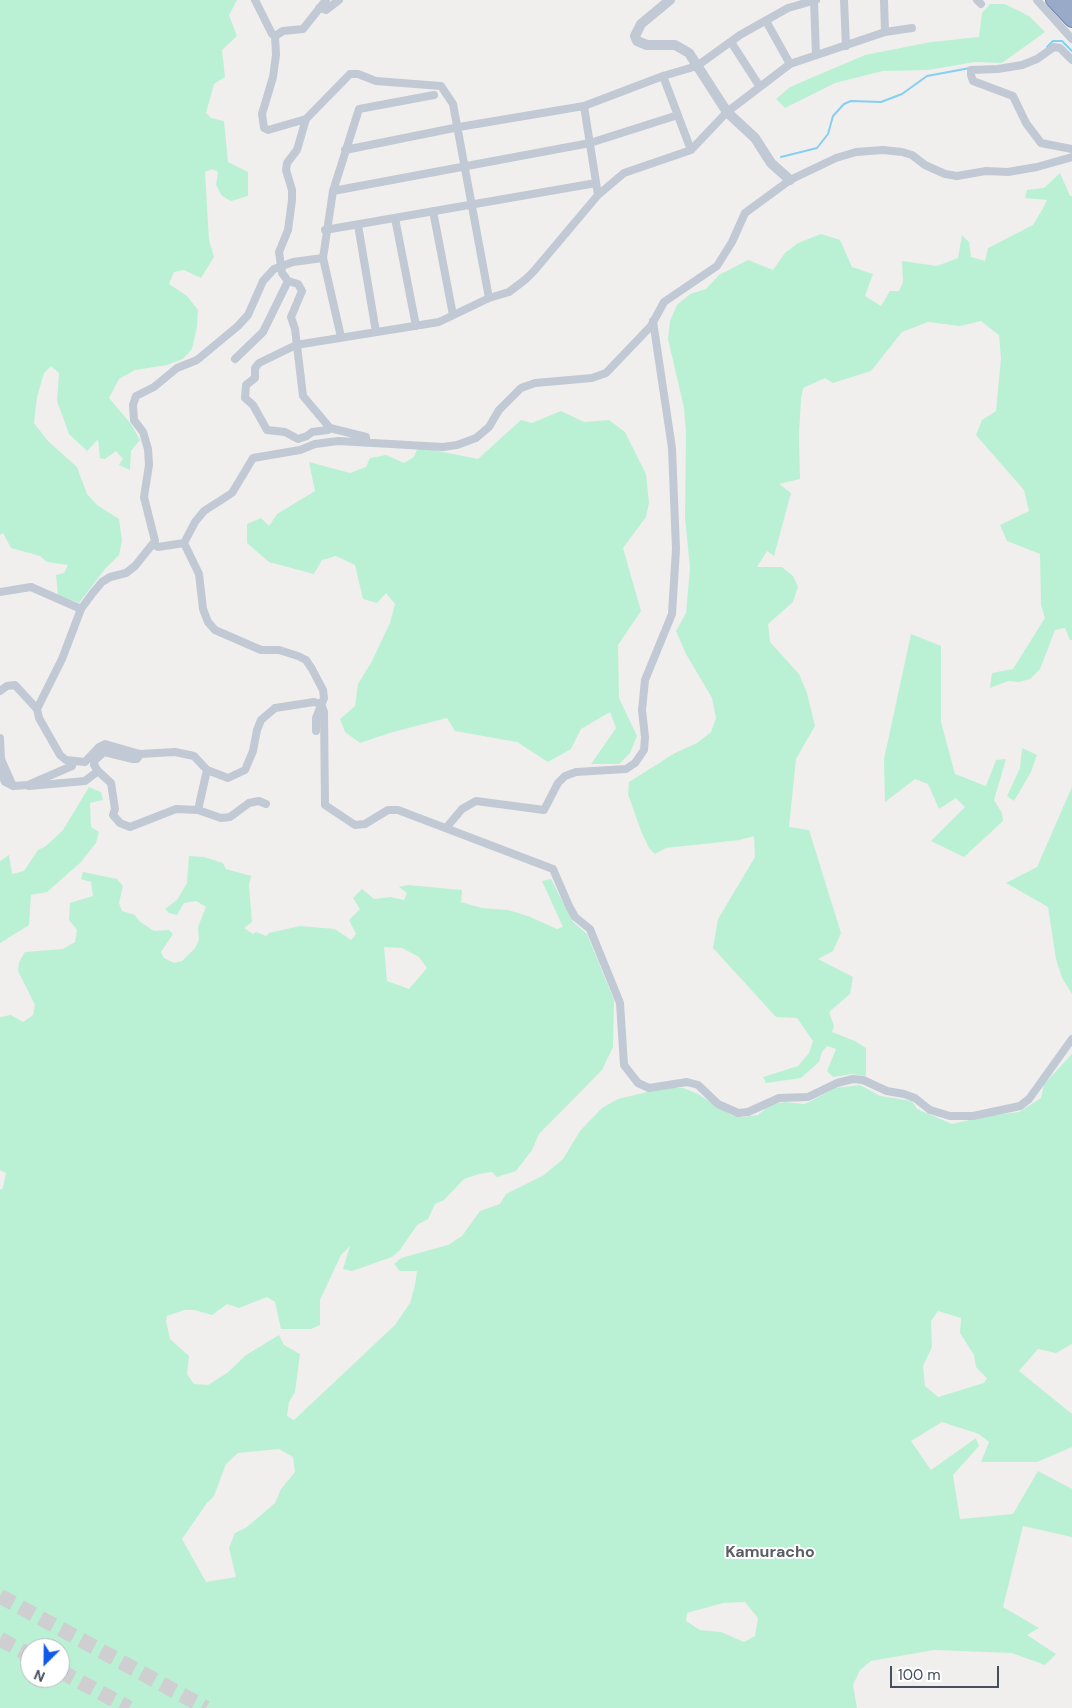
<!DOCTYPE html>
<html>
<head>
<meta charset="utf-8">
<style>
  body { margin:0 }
  #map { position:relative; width:1072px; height:1708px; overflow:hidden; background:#f1eeee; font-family:"DM Sans",sans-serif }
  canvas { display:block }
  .north { position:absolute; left:20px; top:1638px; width:50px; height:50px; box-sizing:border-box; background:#fff; border:1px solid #b5b9be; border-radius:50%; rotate:203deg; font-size:14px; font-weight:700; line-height:20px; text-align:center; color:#454f5d }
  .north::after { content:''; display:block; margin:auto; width:18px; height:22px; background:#105ae9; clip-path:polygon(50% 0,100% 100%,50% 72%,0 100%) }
  .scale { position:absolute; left:890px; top:1666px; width:109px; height:22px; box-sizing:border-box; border:2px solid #454f5d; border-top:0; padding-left:6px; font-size:15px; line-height:18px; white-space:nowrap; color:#454f5d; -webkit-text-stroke:4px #fff; paint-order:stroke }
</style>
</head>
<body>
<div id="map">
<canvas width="1072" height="1708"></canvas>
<div class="north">N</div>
<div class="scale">100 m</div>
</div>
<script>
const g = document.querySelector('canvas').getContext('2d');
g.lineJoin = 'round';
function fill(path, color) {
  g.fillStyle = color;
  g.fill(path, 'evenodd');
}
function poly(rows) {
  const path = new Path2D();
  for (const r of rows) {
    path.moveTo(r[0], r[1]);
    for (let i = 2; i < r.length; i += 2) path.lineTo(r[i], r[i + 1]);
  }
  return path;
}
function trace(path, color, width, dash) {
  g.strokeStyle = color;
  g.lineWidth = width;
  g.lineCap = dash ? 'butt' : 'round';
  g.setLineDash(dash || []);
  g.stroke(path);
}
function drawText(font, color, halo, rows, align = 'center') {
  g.font = font + ' "DM Sans",sans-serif';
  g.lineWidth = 4;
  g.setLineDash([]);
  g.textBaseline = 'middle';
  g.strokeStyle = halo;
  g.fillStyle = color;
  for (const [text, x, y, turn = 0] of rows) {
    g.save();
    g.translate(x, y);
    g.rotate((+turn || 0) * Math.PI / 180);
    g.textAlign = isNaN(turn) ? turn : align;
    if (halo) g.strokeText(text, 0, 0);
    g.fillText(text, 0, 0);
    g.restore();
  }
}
fill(poly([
  [0,0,237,0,229,15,237,36,222,50,225,77,214,84,206,113,211,118,224,121,228,162,248,172,248,196,231,201,222,196,216,185,218,172,212,169,205,172,209,240,214,257,201,278,184,270,174,272,169,284,187,296,198,310,197,327,192,349,183,359,167,365,135,370,119,379,109,398,131,424,140,440,131,451,130,470,119,465,123,459,116,451,105,459,100,458,98,439,87,451,69,434,57,401,59,373,51,366,44,373,37,397,34,423,48,441,77,467,87,494,97,505,119,519,122,541,119,555,105,569,79,603,58,595,56,575,64,573,68,565,47,562,40,556,11,548,3,533,0,535],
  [990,4,1005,4,1029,16,1045,32,1002,63,975,62,928,70,883,71,835,83,785,108,776,99,790,87,865,55,931,42,979,37,982,13],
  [1060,173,1070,196,1072,196,1072,640,1070,640,1065,628,1055,630,1040,669,1030,679,1019,682,1008,681,990,688,992,673,1013,669,1045,618,1041,605,1040,554,1007,541,1000,525,1029,511,1024,490,976,435,982,420,996,411,1001,358,999,335,981,321,960,326,928,322,902,332,871,371,833,383,825,378,803,388,801,399,799,435,800,479,779,484,791,493,774,556,767,551,757,567,782,567,793,576,798,587,793,602,768,624,770,642,799,674,807,693,815,726,796,759,789,827,809,830,841,933,833,951,818,959,853,977,850,994,829,1012,834,1026,832,1032,855,1041,866,1048,866,1076,852,1074,833,1077,827,1071,836,1049,827,1046,822,1052,819,1062,801,1078,766,1083,763,1077,798,1066,809,1053,813,1041,797,1018,776,1017,713,948,718,919,755,857,754,836,740,840,666,848,655,854,649,848,641,831,628,794,629,782,675,753,697,743,711,732,716,718,712,698,686,654,676,631,686,613,690,568,685,517,686,432,684,408,668,339,670,321,677,305,690,294,706,289,719,275,748,260,773,270,785,253,798,243,821,234,840,240,852,267,873,274,865,296,881,306,890,291,899,291,903,282,902,261,937,266,958,258,962,235,969,242,971,257,985,261,988,248,1033,225,1042,210,1047,200,1025,198,1027,190,1044,188],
  [561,411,584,422,609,420,625,432,646,474,649,503,646,517,623,548,641,611,618,645,619,698,637,736,630,753,619,764,591,764,616,728,610,712,581,729,571,749,548,762,517,742,455,731,447,718,393,732,360,743,345,732,340,719,355,706,358,684,372,661,390,623,395,604,386,593,377,603,363,599,355,565,336,556,322,560,314,574,269,562,247,543,247,524,261,518,269,526,277,514,315,491,309,462,350,473,366,467,370,458,386,455,404,463,414,457,418,447,478,459,521,420,532,423],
  [911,634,941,646,941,722,955,774,986,786,996,760,1006,759,994,800,1002,813,1003,821,964,857,931,841,965,807,956,798,939,809,928,784,915,779,885,802,884,759],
  [1022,748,1037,755,1031,772,1014,801,1007,796,1020,768],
  [89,787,101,792,103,800,90,803,91,827,99,832,96,843,80,863,47,892,31,895,29,925,0,943,0,861,9,855,12,874,24,871,38,850,46,846,63,830],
  [1072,787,1072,994,1062,978,1056,959,1048,907,1006,883,1037,867],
  [189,856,204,857,223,863,226,869,251,876,249,885,252,922,244,928,253,934,256,932,266,936,269,933,300,926,335,929,351,940,356,934,349,920,360,909,353,898,362,889,374,899,391,897,404,900,407,893,399,887,408,885,462,890,461,902,482,908,508,910,528,916,557,929,563,927,542,881,551,879,573,922,587,934,614,1000,613,1047,602,1070,539,1134,532,1150,516,1171,497,1177,492,1172,479,1174,464,1179,444,1200,435,1204,428,1219,417,1225,400,1250,392,1257,352,1271,343,1269,350,1246,341,1255,320,1300,320,1325,311,1329,281,1329,275,1302,267,1297,239,1308,227,1304,212,1315,194,1310,184,1310,167,1316,166,1321,170,1339,189,1356,187,1374,194,1384,208,1385,227,1373,246,1355,279,1335,284,1345,300,1354,295,1392,289,1402,287,1416,294,1420,395,1325,410,1303,415,1285,417,1271,400,1271,394,1264,401,1258,448,1245,462,1236,480,1211,500,1204,506,1194,544,1175,563,1159,580,1131,602,1108,618,1099,664,1088,683,1088,698,1094,731,1115,743,1117,758,1115,770,1105,785,1102,805,1104,835,1088,860,1085,880,1096,912,1101,917,1109,952,1124,986,1116,1019,1112,1041,1098,1044,1084,1072,1054,1072,1344,1056,1353,1038,1349,1019,1371,1072,1414,1072,1447,1037,1462,981,1462,989,1442,979,1434,942,1422,911,1441,931,1470,976,1438,979,1446,953,1475,960,1519,1013,1514,1038,1471,1072,1489,1072,1537,1023,1526,1003,1607,1039,1628,1027,1635,1056,1654,1045,1665,1012,1653,934,1650,871,1661,860,1670,853,1685,857,1708,0,1708,0,1190,3,1188,6,1173,0,1170,0,1017,11,1015,23,1022,33,1015,35,1005,18,971,19,962,25,952,63,949,75,942,77,930,69,920,70,903,93,896,91,882,81,879,83,872,117,879,123,886,119,903,122,911,135,915,139,921,154,931,169,930,173,934,161,952,164,958,174,963,182,961,195,948,199,940,198,927,206,907,196,901,184,903,177,915,169,913,165,909,177,900,187,883],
  [384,947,402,948,419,957,427,968,409,989,387,981],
  [938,1311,961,1318,960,1333,974,1355,976,1367,987,1378,984,1383,938,1397,925,1386,923,1366,932,1347,931,1321],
  [279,1449,293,1457,295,1472,281,1489,275,1503,247,1527,235,1533,229,1548,236,1577,206,1582,182,1539,207,1503,214,1496,226,1464,238,1453],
  [745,1602,758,1618,755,1636,744,1642,721,1632,700,1630,686,1621,687,1613,723,1603],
  [30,1648,60,1648,60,1678,30,1678]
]), '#baf1d4');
trace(poly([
  [1047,47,1053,41,1062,41,1072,51],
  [781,157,817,148,828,134,833,116,844,104,851,101,881,102,902,94,927,76,970,68]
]), '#85d0f0', 2);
trace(poly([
  [0,1596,206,1708],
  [0,1639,30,1655],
  [60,1671,129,1708]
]), '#cfced1', 15, [15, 8]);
const trunk = poly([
  [1053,0,1072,20],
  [1069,0,1072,3]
]);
trace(trunk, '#6e86ac', 16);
trace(poly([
  [255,0,272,34,275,36,276,55,273,77,262,114,264,128,268,130,306,119],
  [814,0,816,55],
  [844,0,846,46],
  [884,0,885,32],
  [977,0,981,4],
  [1037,0,1072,39],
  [319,8,326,10,339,0],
  [766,21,790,64],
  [275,36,283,31,303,29,326,0],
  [731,42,760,87],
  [1072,60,1060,48,1054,47,1037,59,1022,65,998,69,971,70,971,75,973,81,1013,96,1026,123,1041,143,1072,149],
  [663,76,691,150],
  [345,150,459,127,584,106,663,76,697,66,740,35,788,8,816,0],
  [333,191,590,143,678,115],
  [598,195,624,173,691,150,727,112,790,64,885,32,912,28],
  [433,211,453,315],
  [395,218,416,326],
  [358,225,376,332],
  [325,230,596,183],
  [341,337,323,258,333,191,359,109,434,95],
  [235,359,263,332,288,281],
  [330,428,328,430,312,432,307,436,298,439,285,432,267,430,253,405,245,398,246,385,255,378,255,368,259,363,296,345,439,322,489,298,509,292,526,279,534,271,598,195,584,106],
  [366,441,366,437,330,428,303,396,295,329,291,317,302,291,298,284,288,281,282,273,279,252,288,230,292,200,292,190,286,170,287,163,297,150,306,119,350,74,358,74,376,81,441,86,453,104,489,298],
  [184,543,199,574,203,609,208,622,215,630,261,650,279,650,298,656,306,660,312,669,323,690,324,698,316,718,316,731],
  [154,545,158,547,184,543,195,522,204,511,232,493,253,458,300,450,315,444,338,441,443,447,457,445,476,438,489,427,499,410,521,388,535,383,592,378,606,373,651,326,664,302,717,266,732,242,745,213,790,180,836,158,856,152,883,150,902,152,912,155,925,165,945,174,957,176,986,171,1008,172,1037,167,1072,157],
  [0,592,31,587,81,609],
  [0,691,7,686,15,685,37,709],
  [321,704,324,712,325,805,355,825,365,824,388,810,398,810,553,869,569,906,575,917,590,929,620,1003,624,1065,638,1083,649,1088,687,1082,698,1085,718,1104,738,1113,748,1112,779,1098,808,1097,837,1083,853,1079,863,1080,887,1091,904,1094,915,1098,930,1110,950,1116,973,1116,1020,1106,1029,1099,1072,1039],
  [321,704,314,702,275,708,261,720,257,730,253,751,245,770,228,778,207,770,194,756,175,752,140,754,105,744,99,747,85,762,66,760,60,755,39,718,37,709,62,659,81,609,92,594,102,582,110,577,126,573,135,566,155,541,144,497,149,465,148,449,143,432,134,420,133,405,136,396,154,387,177,368,197,360,238,326,248,315,263,281,274,269,293,262,323,258],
  [0,738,1,759,13,786,28,785,72,766,73,762],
  [140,754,137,759,133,759,104,752,95,760,94,765,98,771,111,783,115,809,113,815,120,823,130,827,176,809,198,810],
  [0,770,5,782,13,786],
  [207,770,198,810,221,818,230,817,249,803,259,801,266,804],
  [29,786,85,781,98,771],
  [446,828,462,809,476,801,544,810,558,783,565,776,576,772,626,769,635,763,644,750,645,737,642,710,645,680,672,614,676,549,672,448,653,321]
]), '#c1c9d4', 8);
trace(poly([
  [670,0,641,24,635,36,637,41,647,45,675,45,689,53,727,112,755,138,771,163,790,180]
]), '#c1c9d4', 10);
trace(trunk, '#98aac8', 14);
drawText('bold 16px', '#5a5e64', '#fff', [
  ["Kamuracho",770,1553]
]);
</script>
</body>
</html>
